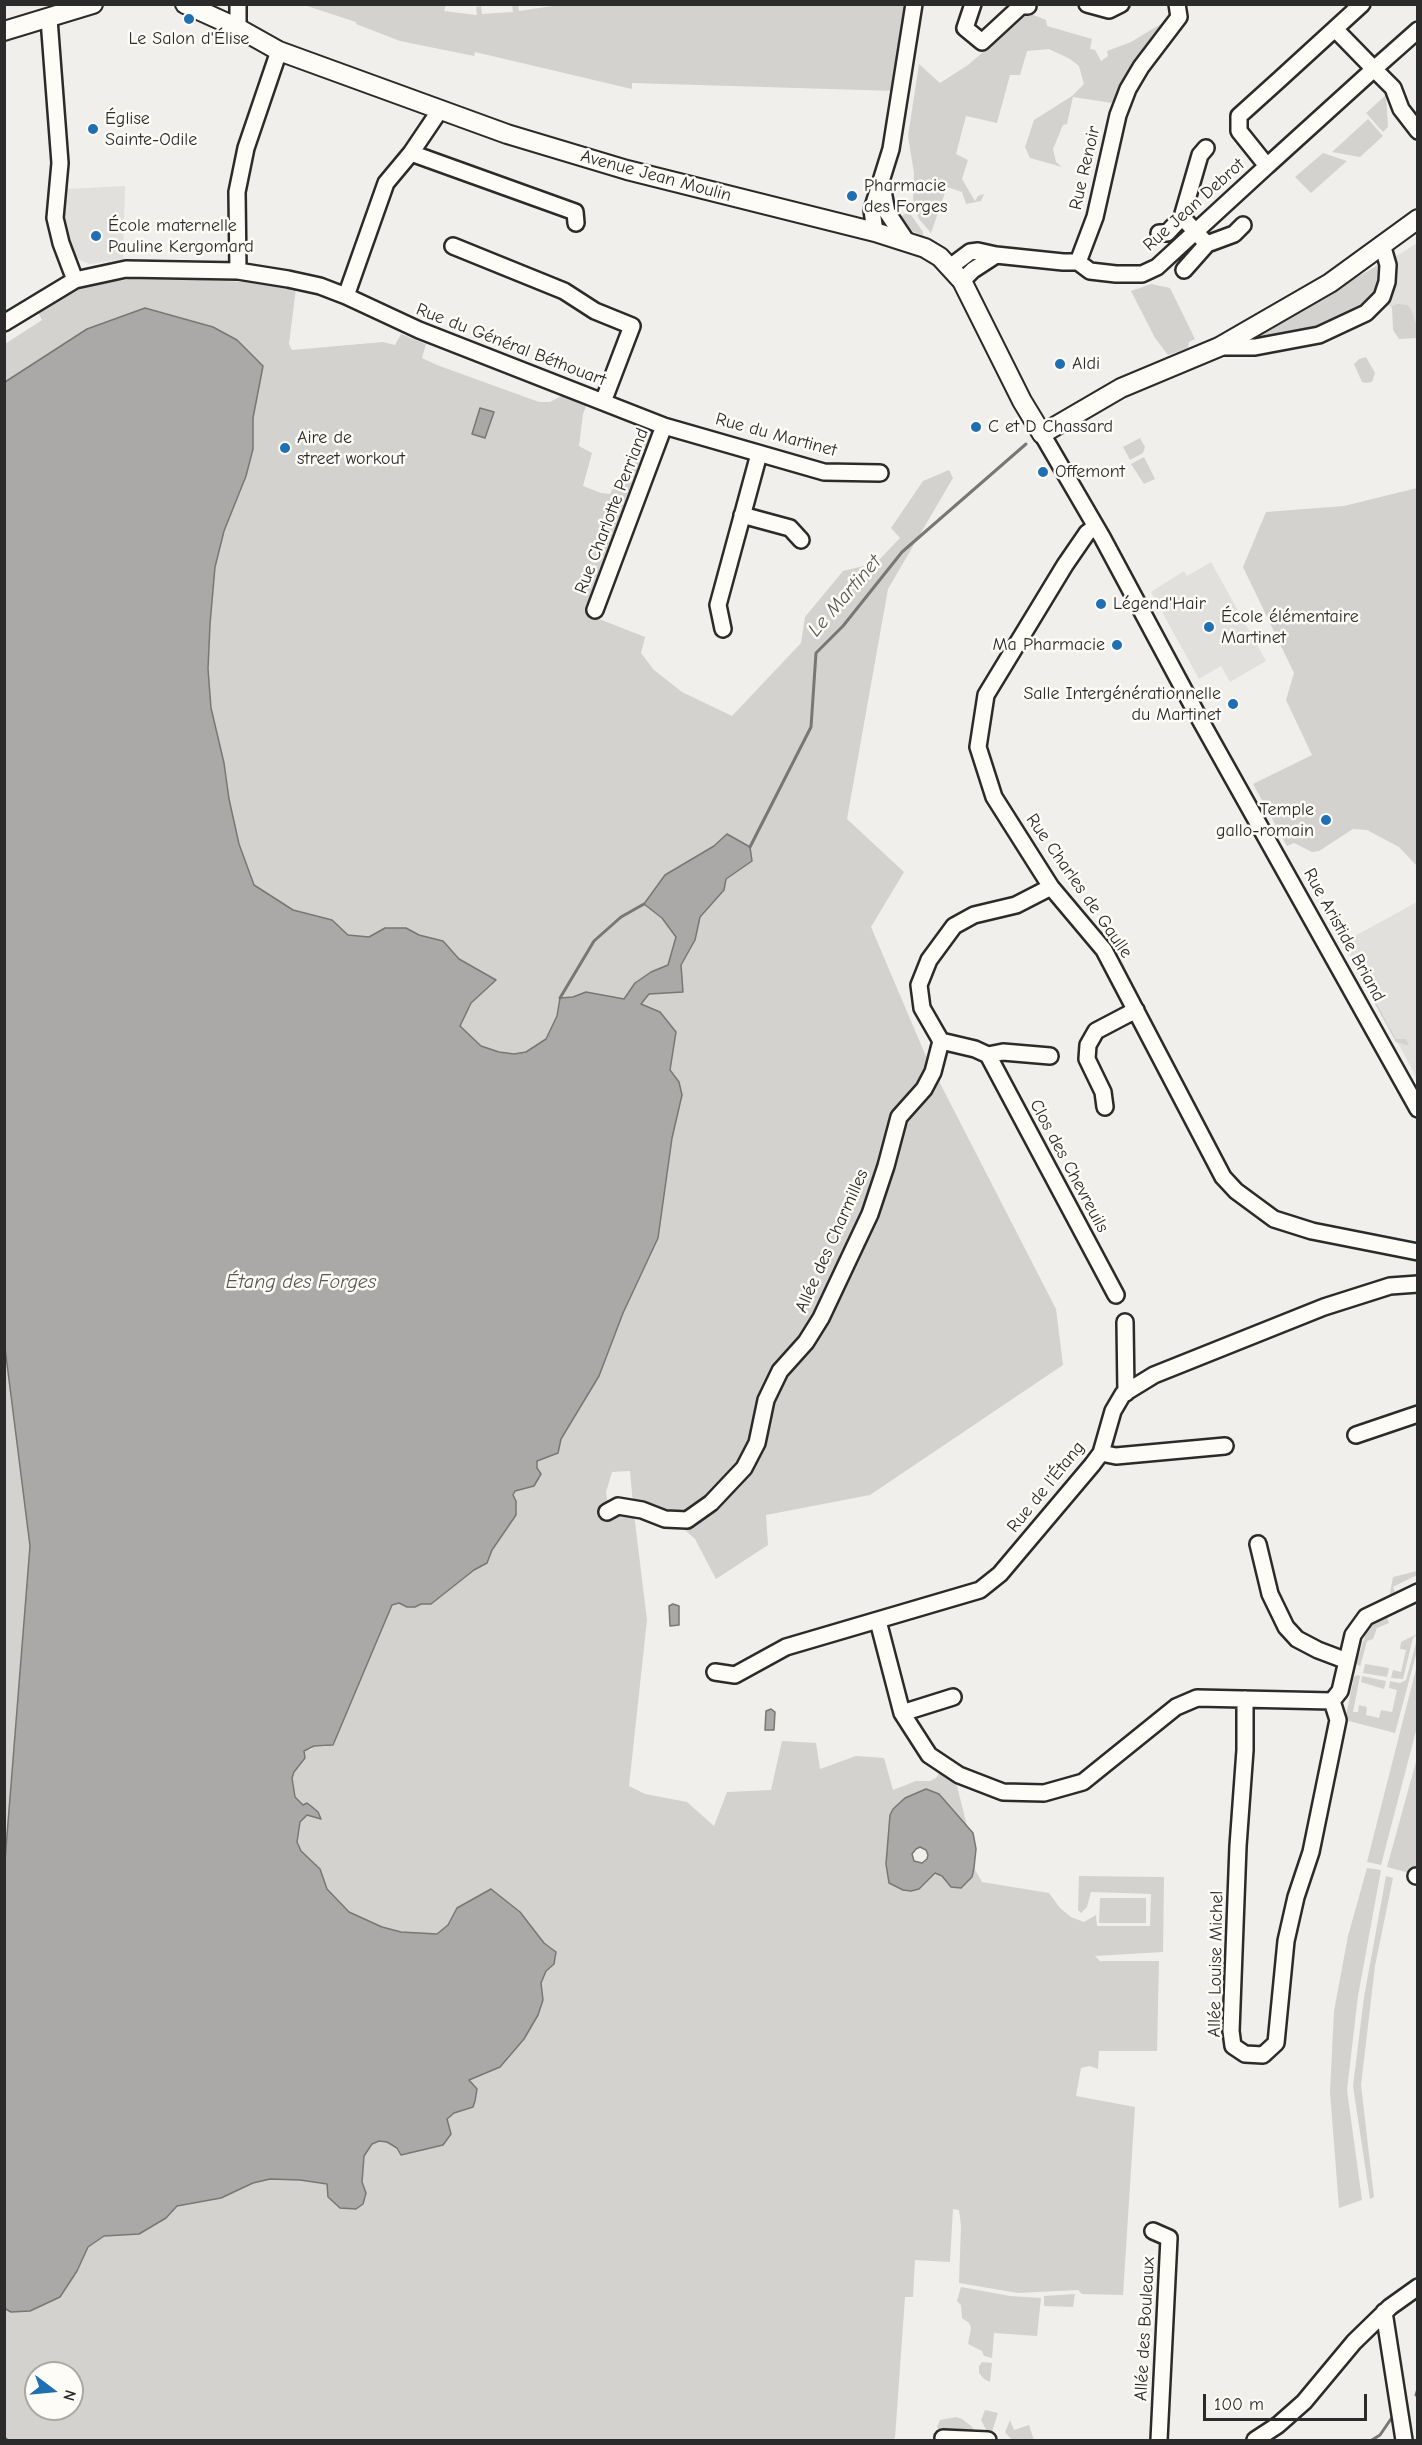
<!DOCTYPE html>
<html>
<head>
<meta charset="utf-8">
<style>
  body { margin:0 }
  #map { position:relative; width:1422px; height:2445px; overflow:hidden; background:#f0efeb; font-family:"Comic Neue",sans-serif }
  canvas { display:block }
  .frame { position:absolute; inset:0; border:6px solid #2b2b2b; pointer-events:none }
  .north { position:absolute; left:24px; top:2361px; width:60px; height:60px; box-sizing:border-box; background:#fdfcf7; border:2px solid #a9a8a5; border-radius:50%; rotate:106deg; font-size:16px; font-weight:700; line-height:24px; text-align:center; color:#2b2b2b }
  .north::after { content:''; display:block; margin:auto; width:21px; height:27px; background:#1f6fb2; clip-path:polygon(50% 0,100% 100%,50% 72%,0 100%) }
  .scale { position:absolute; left:1203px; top:2394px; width:164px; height:27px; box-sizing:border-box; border:3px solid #2b2b2b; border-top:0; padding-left:8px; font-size:18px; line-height:21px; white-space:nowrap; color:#2b2b2b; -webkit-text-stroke:4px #fdfcf7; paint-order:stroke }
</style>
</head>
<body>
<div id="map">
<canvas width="1422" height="2445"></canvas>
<div class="frame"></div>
<div class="north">N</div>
<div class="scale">100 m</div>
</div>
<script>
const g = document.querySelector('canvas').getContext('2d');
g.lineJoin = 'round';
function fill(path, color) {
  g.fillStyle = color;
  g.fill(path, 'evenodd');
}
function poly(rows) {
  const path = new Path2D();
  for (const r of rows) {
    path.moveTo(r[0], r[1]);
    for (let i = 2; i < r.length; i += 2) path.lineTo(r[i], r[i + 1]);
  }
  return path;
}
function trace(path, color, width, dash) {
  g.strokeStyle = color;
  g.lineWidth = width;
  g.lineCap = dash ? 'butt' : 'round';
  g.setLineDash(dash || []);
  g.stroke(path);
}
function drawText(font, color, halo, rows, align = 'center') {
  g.font = font + ' "Comic Neue",sans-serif';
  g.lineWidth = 5;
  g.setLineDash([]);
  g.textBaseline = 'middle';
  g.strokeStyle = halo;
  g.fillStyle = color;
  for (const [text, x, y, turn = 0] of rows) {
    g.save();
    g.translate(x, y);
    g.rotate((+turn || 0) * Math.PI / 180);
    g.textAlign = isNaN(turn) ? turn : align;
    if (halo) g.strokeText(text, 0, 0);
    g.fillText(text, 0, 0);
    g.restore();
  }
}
fill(poly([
  [125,186,123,259,90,264,82,261,74,255,62,217,66,189],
  [1417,243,1417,325,1355,283],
  [1211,562,1266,661,1230,682,1221,666,1199,679,1151,592,1184,571,1187,576],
  [1417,902,1417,1079,1367,984,1342,943]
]), '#e1e0dc');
fill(poly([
  [430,4,446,5,444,11,477,15,476,7,481,6,482,14,513,12,512,4,518,5,519,11,566,4,911,5,896,91,632,83,632,89,475,52,474,56,400,41,356,24,356,22,304,5],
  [1024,11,1046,20,1047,26,1092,39,1090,49,1095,50,1101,61,1108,56,1107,51,1131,42,1169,19,1146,49,1112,103,1073,97,1067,124,1063,125,1053,149,1056,162,1062,167,1030,158,1025,147,1034,120,1072,96,1084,84,1079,66,1070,59,1049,49,1027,51,1020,75,1010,75,997,123,966,116,956,154,968,160,962,179,975,201,978,196,984,194,981,201,966,204,962,192,947,187,931,233,919,219,913,204,914,173,908,136,919,64,940,83,968,65,990,46,990,42],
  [1386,95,1388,127,1383,132,1366,113],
  [1368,119,1383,136,1360,157,1332,152],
  [1323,153,1347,161,1311,193,1295,177],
  [909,212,923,232,923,236,907,229,898,218],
  [1380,264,1381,278,1374,297,1352,314,1331,325,1256,340,1255,336],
  [142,277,244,282,296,288,289,344,292,350,383,342,395,345,401,334,426,344,422,358,437,365,539,402,550,402,561,396,587,404,583,414,579,446,592,453,583,486,601,493,610,494,624,467,632,469,649,427,653,430,653,436,600,571,589,615,645,637,641,653,654,670,682,692,732,716,801,643,805,617,843,571,876,563,900,538,891,528,923,481,949,470,953,478,888,589,847,819,904,872,871,927,925,1054,1056,1309,1063,1365,870,1495,766,1515,768,1545,716,1579,695,1539,657,1505,633,1504,630,1471,612,1472,606,1492,608,1505,634,1514,647,1620,629,1786,645,1794,687,1802,714,1826,727,1792,771,1790,782,1741,816,1743,820,1769,856,1756,884,1758,893,1790,916,1781,930,1781,936,1778,940,1772,956,1782,967,1826,945,1801,905,1798,892,1809,890,1815,892,1816,886,1864,889,1883,897,1888,903,1890,925,1884,935,1873,945,1879,966,1884,972,1877,974,1868,982,1882,1049,1893,1060,1908,1071,1917,1084,1922,1096,1915,1097,1926,1150,1926,1151,1894,1091,1892,1087,1907,1081,1913,1078,1910,1079,1876,1164,1877,1163,1952,1095,1956,1100,1961,1159,1961,1157,2051,1099,2051,1098,2069,1090,2066,1081,2068,1076,2096,1135,2107,1123,2295,1082,2294,1078,2290,1018,2293,959,2283,961,2226,959,2210,953,2209,950,2262,915,2260,913,2297,905,2297,895,2438,891,2440,5,2440,5,2308,11,2312,77,2271,88,2247,104,2236,139,2234,166,2218,177,2206,221,2198,253,2183,270,2179,300,2180,322,2184,362,2182,364,2156,372,2144,379,2141,387,2142,397,2148,401,2155,435,2147,447,2126,446,2119,454,2113,473,2107,469,2080,500,2067,524,2039,543,2000,541,1983,546,1971,556,1958,551,1947,544,1943,520,1912,457,1908,448,1925,437,1934,401,1932,382,1927,349,1912,327,1889,313,1862,301,1851,297,1842,300,1822,307,1815,320,1819,295,1797,292,1778,303,1750,311,1750,314,1746,324,1747,333,1745,392,1605,399,1603,407,1607,415,1607,421,1604,431,1604,474,1570,487,1563,492,1550,516,1515,516,1501,513,1495,515,1491,534,1486,537,1461,558,1453,561,1439,599,1376,623,1313,658,1238,672,1138,682,1095,675,1075,670,1070,640,1004,649,994,682,992,681,965,695,940,700,917,724,890,726,879,750,847,727,834,714,846,683,864,644,904,662,918,676,937,668,965,651,972,627,993,624,999,586,992,573,997,561,998,557,1016,546,1039,526,1052,514,1054,499,1052,481,1046,460,1026,471,1003,495,979,459,959,443,941,419,935,406,928,385,928,369,937,348,935,332,920,293,910,254,885,239,844,229,799,224,763,211,708,208,669,210,624,215,567,224,531,246,476,253,449,253,418,262,366,87,329,5,382,5,344,42,320,38,312,62,296,84,287],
  [36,2373,72,2373,72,2409,36,2409],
  [1151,284,1170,288,1195,339,1189,342,1188,348,1168,355,1155,338,1131,291],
  [1398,304,1407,305,1411,309,1417,327,1417,338,1399,339,1393,330,1392,306],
  [1366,357,1375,373,1372,382,1366,383,1362,382,1354,364,1359,359],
  [1140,438,1145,447,1143,453,1130,460,1123,447],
  [1144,457,1155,479,1144,484,1131,464],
  [1417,488,1417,866,1399,847,1367,830,1353,829,1319,851,1312,852,1294,843,1287,846,1253,784,1312,755,1286,700,1294,673,1243,567,1266,512,1344,506],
  [1372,994,1396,1039,1406,1039,1409,1046,1396,1042,1370,995],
  [4,1340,30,1546,5,1873,4,1873],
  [1417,1571,1417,1575,1393,1587,1396,1594,1389,1598,1393,1577],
  [1387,1617,1389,1623,1377,1628,1373,1639,1367,1641,1359,1671,1360,1666,1356,1664,1368,1627],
  [1417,1634,1413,1638,1403,1679,1391,1678,1393,1670,1401,1672,1406,1650,1400,1649,1401,1642],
  [1417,1639,1417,1651,1395,1733,1345,1720,1354,1677,1357,1675,1360,1676,1353,1712,1358,1712,1359,1705,1367,1707,1366,1715,1379,1718,1381,1710,1392,1712,1397,1690,1389,1688,1390,1681,1400,1683,1406,1680],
  [1365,1664,1389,1668,1387,1677,1363,1673],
  [1417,1665,1417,1727,1381,1865,1367,1862],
  [1362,1676,1386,1681,1384,1689,1361,1682],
  [1417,1758,1418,1865,1416,1873,1413,1874,1387,1867],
  [1367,1868,1381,1870,1358,1996,1347,2090,1362,2200,1339,2208,1330,2092,1334,2011,1348,1936],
  [1386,1876,1393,1878,1375,1966,1361,2085,1374,2197,1370,2199,1353,2086,1364,1997],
  [1100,1898,1146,1898,1146,1923,1099,1923],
  [961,2287,1010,2296,1041,2298,1037,2336,994,2333,992,2358,984,2356,982,2351,968,2344,971,2328,969,2323,962,2318,961,2305,957,2301],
  [1075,2294,1073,2307,1044,2306,1044,2296],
  [982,2362,992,2363,990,2382,984,2379,979,2373,979,2366],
  [985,2410,998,2413,991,2435,989,2435,981,2420],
  [956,2417,962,2419,971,2426,979,2436,941,2433,939,2431,937,2427,940,2420],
  [1010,2420,1014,2430,1029,2425,1034,2440,1012,2440,1005,2432]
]), '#d3d2cf');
const water = poly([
  [145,308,213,327,237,340,263,366,253,418,253,449,246,476,224,531,215,567,210,624,208,669,211,708,224,763,229,799,239,844,254,885,293,910,332,920,348,935,369,937,385,928,406,928,419,935,443,941,459,959,496,980,471,1003,460,1026,481,1046,499,1052,514,1054,526,1052,546,1039,557,1016,560,998,573,997,586,992,624,999,635,983,651,972,668,965,676,937,662,918,644,904,665,875,714,846,727,834,750,847,752,861,726,879,724,890,700,917,695,940,681,965,683,992,649,994,641,1004,660,1012,676,1032,670,1070,679,1082,682,1095,672,1138,658,1238,623,1313,599,1376,561,1439,558,1453,537,1461,537,1468,541,1474,534,1486,515,1491,513,1495,516,1501,516,1515,492,1550,487,1563,474,1570,431,1604,421,1604,415,1607,407,1607,399,1603,392,1605,333,1745,314,1746,304,1751,305,1758,294,1772,292,1778,295,1797,303,1805,307,1803,311,1806,318,1812,321,1819,307,1815,300,1822,297,1842,301,1851,320,1869,327,1889,349,1912,382,1927,401,1932,437,1934,448,1925,457,1908,491,1889,520,1912,544,1943,556,1952,554,1964,546,1971,541,1983,543,2000,538,2015,524,2039,500,2067,469,2080,477,2089,475,2101,473,2107,454,2113,447,2119,451,2134,443,2145,401,2155,397,2148,387,2142,379,2141,372,2144,364,2156,362,2182,366,2193,363,2204,356,2209,340,2208,328,2197,327,2184,300,2180,270,2179,253,2183,221,2198,177,2206,166,2218,139,2234,104,2236,88,2247,77,2271,60,2297,30,2311,11,2312,4,2308,4,1873,30,1546,4,1340,5,382,87,329,145,308],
  [480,408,494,412,485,438,472,434,480,408],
  [673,1604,679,1606,679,1625,670,1626,669,1606,673,1604],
  [771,1709,775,1712,774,1730,765,1730,766,1711,771,1709],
  [926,1789,939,1794,973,1833,976,1849,974,1868,972,1877,961,1888,951,1887,942,1876,935,1873,919,1889,911,1891,903,1890,889,1883,886,1864,890,1815,893,1809,905,1798,926,1789],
  [920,1847,926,1850,928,1855,927,1859,922,1863,914,1861,912,1854,916,1849,920,1847]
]);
fill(water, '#aaa9a7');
trace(water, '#777775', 1.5);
trace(poly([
  [750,847,811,727,816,653,843,626,902,552,1026,444],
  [560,998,594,941,621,917,644,904],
  [1416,2395,1418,2389],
  [4,2437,7,2440],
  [1372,2440,1380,2435,1393,2416]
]), '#777775', 3);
const minor = poly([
  [973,4,965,28,982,42,1021,6,1028,6],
  [1087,4,1109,10,1121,4],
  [49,19,60,163,55,218,61,243,75,280],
  [238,28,238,4],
  [1335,29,1374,69,1267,166,1239,131,1239,116,1280,79,1362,4],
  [1418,30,1374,69,1393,88,1401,109,1418,131],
  [1206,148,1200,155,1182,217,1207,244,1234,234,1243,225],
  [411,153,575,212,576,223],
  [882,186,887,212,907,242],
  [875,232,872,210,891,149,914,4],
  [1159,233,1167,233,1182,217],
  [453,246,564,291,595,311,632,326,603,402],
  [1078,262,1090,271,1116,274,1142,274,1157,267,1267,166],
  [950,267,970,252,978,251,996,255,1063,262,1078,262,1095,217,1118,115,1128,89,1141,67,1179,17,1177,4],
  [1184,270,1207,244],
  [238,271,237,192,246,148,279,51],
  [962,281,973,270,996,255],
  [346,296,386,183,411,153,440,110],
  [4,323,75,280,126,269,238,271,288,279,320,286,346,296,419,330,664,426,824,472,880,473],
  [1219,347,1255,347,1319,335,1366,313,1382,297,1387,282,1388,265,1382,244],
  [1042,434,1102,537,1198,716,1418,1109],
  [742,515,790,528,801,540],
  [1095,527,1087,533,1065,565,986,695,978,747,994,797,1051,887,1104,950,1223,1177,1236,1191,1274,1219,1312,1231,1418,1252],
  [595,610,664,426],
  [723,629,718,605,759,454],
  [941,1041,975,1049,988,1055,1116,1295],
  [988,1055,1003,1052,1050,1056],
  [1105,1107,1103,1092,1087,1059,1088,1045,1096,1031,1136,1010],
  [1125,1322,1126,1393],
  [1356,1435,1418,1414],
  [1101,1453,1116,1456,1225,1446],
  [607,1512,618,1506,642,1510,665,1519,687,1520,711,1503,744,1468,757,1443,766,1400,780,1371,806,1342,821,1318,870,1214,886,1166,899,1117,924,1089,933,1072,941,1041,922,1008,919,985,929,960,954,926,974,915,1016,905,1051,887],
  [1258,1544,1270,1594,1286,1627,1297,1639,1318,1650,1347,1661],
  [878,1621,902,1713,929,1755,959,1775,1003,1792,1044,1793,1083,1782,1176,1707,1197,1698,1332,1701],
  [715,1672,735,1675,786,1647,980,1590,1000,1574,1092,1465,1101,1453,1113,1411,1123,1394,1154,1375,1324,1307,1390,1286,1418,1284],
  [1245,1699,1245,1750,1238,1846,1231,2031,1233,2046,1245,2054,1263,2055,1276,2043,1286,1941,1296,1897,1311,1852,1338,1720,1332,1701],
  [1332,1701,1340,1691,1353,1635,1366,1617,1418,1592],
  [902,1713,953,1697],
  [1416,1876,1418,1876],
  [1153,2231,1169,2238,1159,2440],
  [1384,2312,1404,2440],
  [943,2438,988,2440],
  [1255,2440,1278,2425,1304,2402,1354,2342,1390,2307,1418,2287]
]);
const major = poly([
  [185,4,238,28,279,51,507,134,627,170,875,232,925,248,940,257,962,281,1022,401,1042,434,1121,388,1219,347,1330,283,1418,219],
  [4,31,93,4]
]);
trace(minor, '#2b2b2b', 20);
trace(major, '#2b2b2b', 22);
trace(minor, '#fdfcf7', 15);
trace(major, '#fdfcf7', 18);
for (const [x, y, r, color] of [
  [189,19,6,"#1f6fb2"],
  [93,129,6,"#1f6fb2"],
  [852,196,6,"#1f6fb2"],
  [96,236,6,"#1f6fb2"],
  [1060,364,6,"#1f6fb2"],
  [976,427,6,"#1f6fb2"],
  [285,448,6,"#1f6fb2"],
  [1043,472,6,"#1f6fb2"],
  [1101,604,6,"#1f6fb2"],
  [1209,627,6,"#1f6fb2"],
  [1117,645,6,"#1f6fb2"],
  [1233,704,6,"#1f6fb2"],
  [1326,820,6,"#1f6fb2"]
]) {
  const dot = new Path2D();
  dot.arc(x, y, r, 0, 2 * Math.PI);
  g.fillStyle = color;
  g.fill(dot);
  trace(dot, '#fdfcf7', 2);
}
drawText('18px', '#2b2b2b', '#fdfcf7', [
  ["Le Salon d'Élise",189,39,"center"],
  ["Église",105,119],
  ["Sainte-Odile",105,140],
  ["Pharmacie",864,186],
  ["des Forges",864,207],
  ["École maternelle",108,226],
  ["Pauline Kergomard",108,247],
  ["Aldi",1072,364],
  ["C et D Chassard",988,427],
  ["Aire de",297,438],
  ["street workout",297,459],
  ["Offemont",1055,472],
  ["Légend'Hair",1113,604],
  ["École élémentaire",1221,617],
  ["Martinet",1221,638],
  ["Ma Pharmacie",1105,645,"right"],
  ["Salle Intergénérationnelle",1221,694,"right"],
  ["du Martinet",1221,715,"right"],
  ["Temple",1314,810,"right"],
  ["gallo-romain",1314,831,"right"]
], 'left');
drawText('18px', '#2b2b2b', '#fdfcf7', [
  ["Rue Renoir",1085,168,-77],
  ["Avenue Jean Moulin",656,176,15],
  ["Rue Jean Debrot",1194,205,-42],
  ["Rue du Général Béthouart",511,345,21],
  ["Rue du Martinet",776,435,15],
  ["Rue Charlotte Perriand",612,511,-69],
  ["Rue Charles de Gaulle",1079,886,55],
  ["Rue Aristide Briand",1344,935,61],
  ["Clos des Chevreuils",1069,1166,62],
  ["Allée des Charmilles",832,1241,-66],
  ["Rue de l'Étang",1046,1487,-51],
  ["Allée Louise Michel",1216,1964,-89],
  ["Allée des Bouleaux",1145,2329,-87]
]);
drawText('italic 20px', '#575756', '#fdfcf7', [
  ["Le Martinet",845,596,-49],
  ["Étang des Forges",301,1282]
]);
</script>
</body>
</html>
